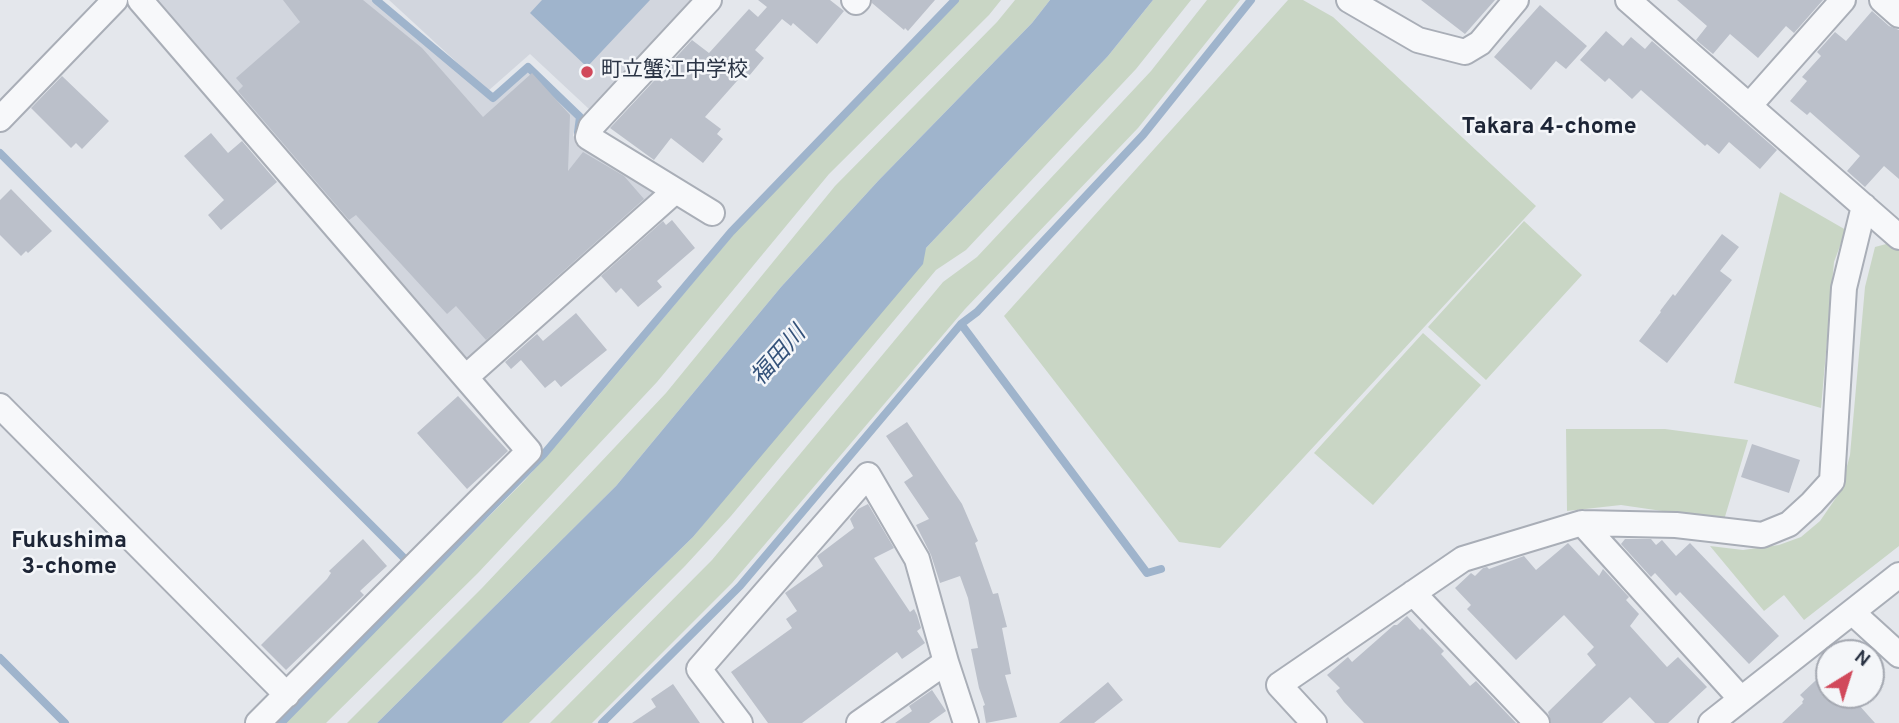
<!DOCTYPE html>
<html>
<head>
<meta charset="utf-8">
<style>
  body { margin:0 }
  #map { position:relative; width:1899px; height:723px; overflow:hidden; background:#e4e7ec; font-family:Overpass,sans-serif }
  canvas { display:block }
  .north { position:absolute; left:1815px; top:639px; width:70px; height:70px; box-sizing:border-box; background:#f4f6f9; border:2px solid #a4a8b1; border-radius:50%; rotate:38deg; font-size:19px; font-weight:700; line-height:28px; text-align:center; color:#2b3445 }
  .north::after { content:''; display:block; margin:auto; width:24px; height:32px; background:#d1495b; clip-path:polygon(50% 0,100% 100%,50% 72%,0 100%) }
</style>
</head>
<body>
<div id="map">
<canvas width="1899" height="723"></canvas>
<div class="north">N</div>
</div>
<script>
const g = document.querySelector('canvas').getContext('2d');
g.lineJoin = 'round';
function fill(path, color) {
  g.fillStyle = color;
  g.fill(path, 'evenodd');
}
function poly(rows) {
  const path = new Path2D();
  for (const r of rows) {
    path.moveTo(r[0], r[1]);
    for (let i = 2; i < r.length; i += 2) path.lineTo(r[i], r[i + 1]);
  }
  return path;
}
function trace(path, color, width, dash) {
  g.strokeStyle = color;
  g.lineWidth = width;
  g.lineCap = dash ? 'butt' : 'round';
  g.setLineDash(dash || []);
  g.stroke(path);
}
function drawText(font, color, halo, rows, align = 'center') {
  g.font = font + ' Overpass,"Noto Sans JP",sans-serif';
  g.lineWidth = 5;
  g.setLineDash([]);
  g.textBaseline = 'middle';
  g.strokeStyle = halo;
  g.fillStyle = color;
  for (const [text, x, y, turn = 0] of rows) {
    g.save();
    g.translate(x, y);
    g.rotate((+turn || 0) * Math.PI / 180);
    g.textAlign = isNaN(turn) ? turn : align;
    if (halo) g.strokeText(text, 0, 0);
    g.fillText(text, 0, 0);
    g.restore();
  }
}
fill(poly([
  [150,0,373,0,491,101,528,69,577,117,573,136,658,189,648,201,466,360],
  [389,0,693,0,589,109,530,54,488,91]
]), '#d2d6de');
fill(poly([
  [959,0,1001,0,989,15,829,174,657,382,478,573,326,723,284,723,525,480,583,414,738,229],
  [1015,0,1050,0,1032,23,878,181,781,287,616,486,377,723,347,723,482,588,666,393,835,186,997,22],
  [1153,0,1191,0,1136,69,966,250,936,270,731,516,685,566,529,723,502,723,693,537,926,248,1108,56],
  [1207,0,1240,0,1138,128,965,309,732,583,592,723,550,723,712,560,943,282,977,257,1151,71],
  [1288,0,1303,0,1333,17,1536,206,1220,548,1179,542,1004,316],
  [1780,192,1846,230,1834,262,1821,408,1734,383],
  [1524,221,1582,275,1486,380,1428,327],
  [1890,243,1899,251,1899,546,1804,620,1784,595,1764,611,1710,546,1743,550,1779,545,1801,537,1820,521,1840,492,1850,455,1865,287,1875,247],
  [1423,333,1481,385,1373,505,1314,453],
  [1566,429,1665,429,1748,440,1724,520,1621,505,1567,511]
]), '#c9d6c5');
fill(poly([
  [542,0,650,0,587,67,530,13],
  [1050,0,1153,0,1108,56,926,248,923,264,693,537,502,723,377,723,616,486,781,287,878,181,1032,23]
]), '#9fb4cc');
trace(poly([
  [376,0,493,98,528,67,580,117,578,132],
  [0,153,405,559],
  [961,324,1147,573,1161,569],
  [0,658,65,723],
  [281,723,544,454,731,232,955,0],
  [602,723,740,586,961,324,977,312,1143,135,1251,0]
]), '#9fb4cc', 8);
fill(poly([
  [283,0,363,0,422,48,483,117,532,73,570,115,568,171,583,152,624,176,644,199,486,340,456,306,447,314,356,215,349,220,238,91,243,86,236,78,300,22],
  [758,0,830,0,844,11,817,44,793,23,791,26,782,19,755,50,764,58,749,76,745,72,705,117,721,129,717,134,723,139,703,163,671,138,654,160,610,128,692,40,709,53,749,9,758,17,767,7],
  [872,0,935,0,908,31,905,28,904,30,872,3],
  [1421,0,1495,0,1465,34],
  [1677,0,1823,0,1794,33,1786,26,1758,58,1730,34,1713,54,1696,40,1707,26],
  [1540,5,1587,46,1566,69,1556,61,1531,90,1494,57],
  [1872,11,1889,26,1899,30,1899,179,1884,166,1865,187,1847,171,1860,156,1810,112,1807,115,1790,101,1807,81,1802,77,1821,56,1817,52,1835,32,1846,41],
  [1606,31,1623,46,1631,37,1645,49,1652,41,1777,150,1760,169,1729,142,1719,154,1707,144,1705,146,1641,90,1632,99,1609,78,1605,82,1580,60],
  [62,76,109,121,82,149,76,143,71,148,31,108],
  [211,133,228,153,242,141,277,182,221,230,208,215,224,200,184,156],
  [11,189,52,231,28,253,26,251,21,256,0,235,0,200],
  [672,220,695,248,657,281,662,287,638,307,621,288,616,293,601,276,663,221,666,225],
  [1722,234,1739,247,1720,271,1732,280,1667,363,1639,341,1661,312,1660,311,1673,294,1675,296],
  [576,313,607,350,561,387,555,380,545,388,521,360,511,369,505,362,537,334,543,341],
  [458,396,508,451,467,489,417,433],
  [907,422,962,504,978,541,975,543,993,594,998,593,1007,627,1002,628,1011,674,1005,675,1017,717,986,723,983,706,985,705,979,688,971,649,978,648,968,598,960,576,940,583,931,555,916,525,929,519,904,482,913,476,886,436],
  [1752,444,1800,460,1789,493,1741,477],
  [868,504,894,548,874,558,910,612,914,609,917,615,921,628,917,631,925,643,902,659,897,652,802,723,768,723,731,672,792,628,786,619,797,611,785,593,823,566,817,556,854,528,850,519,858,509],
  [363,539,387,566,360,591,364,595,286,670,261,645,327,579,331,573,329,571],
  [1625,539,1651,539,1656,545,1662,540,1676,556,1690,543,1779,636,1749,664,1680,592,1676,596,1655,573,1651,577,1621,544],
  [1568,543,1599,576,1603,569,1629,597,1626,600,1639,614,1630,626,1667,667,1678,657,1707,687,1668,723,1655,723,1630,697,1602,723,1551,723,1548,712,1596,665,1587,654,1594,647,1564,615,1516,660,1467,609,1471,605,1455,588,1471,573,1475,576,1483,568,1487,567,1489,569,1524,556,1536,570],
  [1407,616,1420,630,1422,628,1444,651,1441,654,1470,686,1476,681,1516,723,1364,723,1344,702,1336,691,1340,688,1327,675,1348,657,1352,662,1394,625,1397,625],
  [1829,668,1829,695,1850,695,1875,723,1782,723,1803,703,1802,702,1804,699,1800,695],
  [1108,682,1123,700,1094,723,1059,723],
  [673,684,700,723,632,723,656,707,651,699],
  [932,690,946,711,929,723,895,723,912,711,909,706]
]), '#bbc0ca');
const minor = poly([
  [140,0,529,451,258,723],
  [709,0,591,127,588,137,712,213],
  [854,0,856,2,858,0],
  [1349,0,1418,40,1465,52,1480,43,1516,0],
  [1628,0,1899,237],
  [1882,0,1899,15],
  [1749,106,1843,0],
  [0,119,115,0],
  [466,377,675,191],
  [0,406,287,695],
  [1582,523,1741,699],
  [1413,593,1537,723],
  [1853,613,1899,655],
  [740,723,699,669,868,475,917,559,946,662,966,723],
  [859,723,946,662],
  [1314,723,1279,685,1463,559,1582,523,1676,525,1762,535,1789,524,1812,503,1832,481,1844,288,1864,206],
  [1711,723,1899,575]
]);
trace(minor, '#a9aeb7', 28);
trace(minor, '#f7f8fa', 24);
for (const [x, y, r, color] of [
  [587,72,7,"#d1495b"]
]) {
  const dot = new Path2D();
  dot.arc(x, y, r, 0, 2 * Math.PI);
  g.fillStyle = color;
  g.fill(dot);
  trace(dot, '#f4f6f9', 2.5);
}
drawText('21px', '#2b3445', '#f4f6f9', [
  ["町立蟹江中学校",601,72]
], 'left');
drawText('bold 23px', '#1d2536', '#f4f6f9', [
  ["Takara 4-chome",1549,128],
  ["Fukushima",69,542],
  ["3-chome",69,568]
]);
drawText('italic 23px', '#34527a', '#f4f6f9', [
  ["福田川",780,357,-49]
]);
</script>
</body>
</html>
